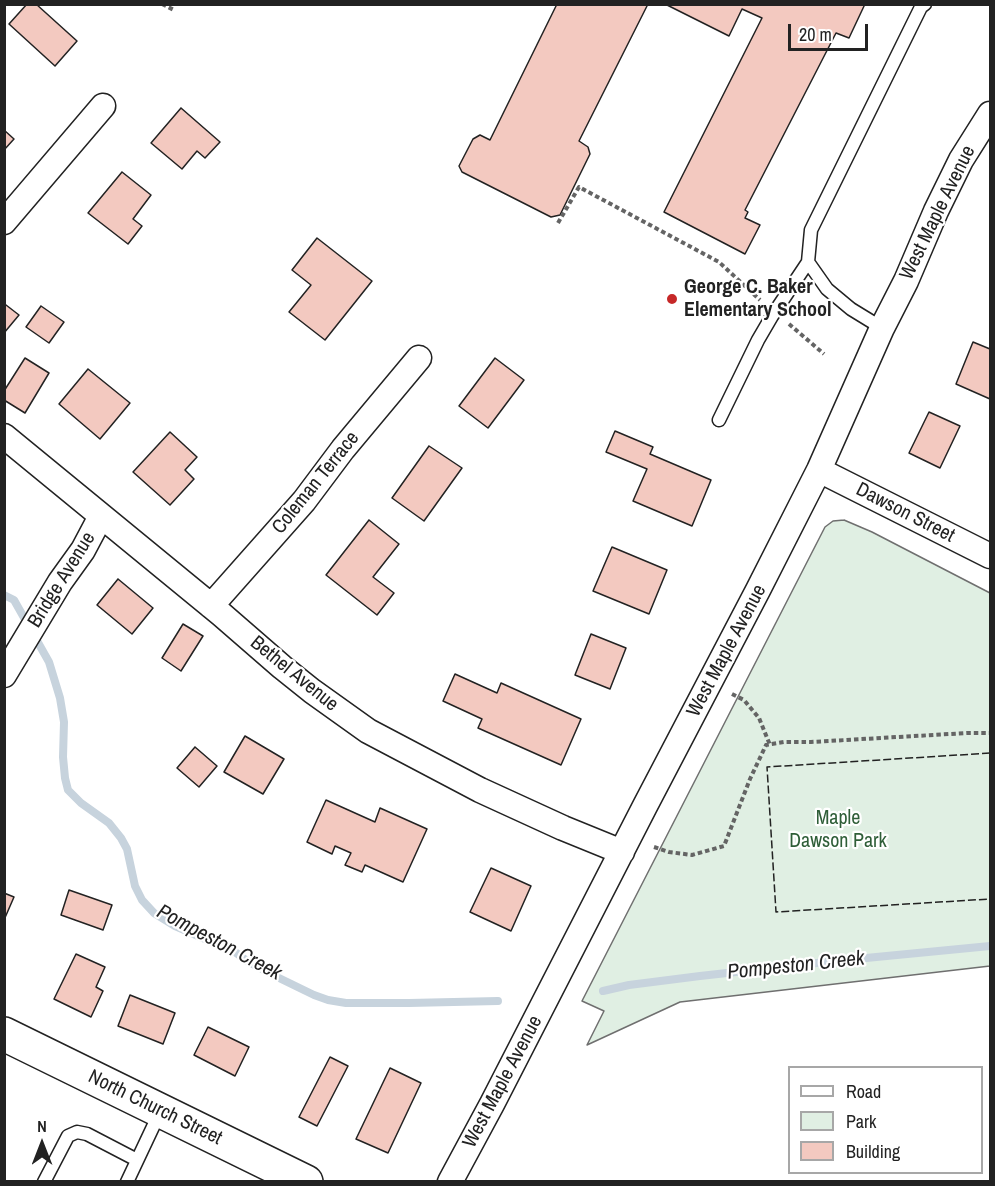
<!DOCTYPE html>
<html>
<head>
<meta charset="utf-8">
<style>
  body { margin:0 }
  #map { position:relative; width:995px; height:1186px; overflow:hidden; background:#fff; font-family:"Archivo Narrow",sans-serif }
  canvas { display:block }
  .frame { position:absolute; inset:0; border:6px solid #222; pointer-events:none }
  .legend { position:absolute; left:788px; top:1066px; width:195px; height:108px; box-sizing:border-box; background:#fff; border:2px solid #a7a7a7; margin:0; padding:8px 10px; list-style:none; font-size:18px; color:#222 }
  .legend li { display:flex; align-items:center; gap:12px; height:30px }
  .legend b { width:30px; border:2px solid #a7a7a7 }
  .north { position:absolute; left:12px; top:1114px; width:60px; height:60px; -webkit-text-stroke:4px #fff; paint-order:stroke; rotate:0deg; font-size:16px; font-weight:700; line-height:24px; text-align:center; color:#222 }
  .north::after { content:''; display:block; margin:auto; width:21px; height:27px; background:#222; clip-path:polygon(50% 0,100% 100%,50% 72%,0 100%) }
  .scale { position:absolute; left:788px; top:24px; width:80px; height:27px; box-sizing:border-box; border:3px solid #222; border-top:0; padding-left:8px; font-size:18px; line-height:21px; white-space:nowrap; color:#222; -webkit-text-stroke:4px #fff; paint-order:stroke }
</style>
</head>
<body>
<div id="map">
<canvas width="995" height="1186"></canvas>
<div class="frame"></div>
<ul class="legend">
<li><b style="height:8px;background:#fff"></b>Road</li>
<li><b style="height:16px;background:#e0efe3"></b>Park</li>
<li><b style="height:16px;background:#f3c9c0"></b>Building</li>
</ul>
<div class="north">N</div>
<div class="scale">20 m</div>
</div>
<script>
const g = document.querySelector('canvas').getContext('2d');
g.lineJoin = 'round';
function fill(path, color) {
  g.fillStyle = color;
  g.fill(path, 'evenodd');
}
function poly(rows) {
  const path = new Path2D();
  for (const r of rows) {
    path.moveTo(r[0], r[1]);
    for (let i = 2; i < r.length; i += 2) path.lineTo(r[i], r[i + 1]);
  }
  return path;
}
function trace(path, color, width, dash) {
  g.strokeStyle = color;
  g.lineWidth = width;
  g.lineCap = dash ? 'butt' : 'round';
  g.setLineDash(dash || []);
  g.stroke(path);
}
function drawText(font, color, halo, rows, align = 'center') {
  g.font = font + ' "Archivo Narrow",sans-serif';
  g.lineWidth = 4.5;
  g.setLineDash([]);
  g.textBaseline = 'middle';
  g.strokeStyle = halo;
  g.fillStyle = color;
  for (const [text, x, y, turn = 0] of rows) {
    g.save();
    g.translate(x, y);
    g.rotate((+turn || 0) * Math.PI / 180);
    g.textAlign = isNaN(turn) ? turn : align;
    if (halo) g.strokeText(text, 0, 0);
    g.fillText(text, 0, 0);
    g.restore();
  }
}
const green = poly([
  [844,520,872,532,990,593,990,966,680,1002,587,1045,604,1011,582,1001,825,527,833,521,844,520]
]);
fill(green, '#e0efe3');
trace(green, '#6f6f6f', 1.5);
trace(poly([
  [4,595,14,600,49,662,60,698,64,722,63,757,65,778,68,790,81,803,109,823,121,838,127,849,135,886,142,900,154,913,175,926,235,952,247,961,277,977,314,995,328,1000,346,1003,409,1003,498,1001],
  [603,991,629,985,700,976,835,961,990,946]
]), '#c7d3dd', 8);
const building = poly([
  [27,4,36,4,77,41,55,66,9,24,27,4],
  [557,4,648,4,579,141,588,147,590,154,560,215,551,217,462,172,459,166,473,139,480,135,490,140,557,4],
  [665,4,865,4,849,38,836,33,745,210,748,212,745,218,760,225,745,254,664,212,762,18,742,9,729,36,665,4],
  [181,108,220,142,205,158,197,151,182,169,151,143,181,108],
  [4,130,14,139,4,150,4,130],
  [122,172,151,195,133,219,142,226,128,244,88,213,122,172],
  [317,238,372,281,325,340,289,312,311,285,292,270,317,238],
  [6,305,19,315,4,333,4,307,6,305],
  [41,306,64,322,49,343,26,327,41,306],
  [973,342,990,349,990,399,956,384,973,342],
  [25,358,49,373,25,413,4,400,4,391,25,358],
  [495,358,524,380,488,428,459,406,495,358],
  [88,369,130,403,100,439,59,404,88,369],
  [929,412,960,426,940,468,909,453,929,412],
  [615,431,653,447,650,454,711,480,692,526,633,501,647,469,606,452,615,431],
  [170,432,197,457,185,470,194,479,170,505,133,472,170,432],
  [429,446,462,468,424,521,392,498,429,446],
  [369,520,399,544,373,577,394,593,377,615,326,575,369,520],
  [612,547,667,570,649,614,593,591,612,547],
  [118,579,153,608,132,634,97,605,118,579],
  [183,624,203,636,181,671,162,658,183,624],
  [591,634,626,648,610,689,575,675,591,634],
  [455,674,497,693,501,683,581,719,561,765,478,728,482,719,443,701,455,674],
  [245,736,284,759,263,794,224,772,245,736],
  [195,747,217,766,199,787,177,768,195,747],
  [326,800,375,822,380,808,427,829,403,882,365,865,362,872,345,865,351,853,335,846,332,854,307,842,326,800],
  [491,868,531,886,511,931,470,912,491,868],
  [69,890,112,905,103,930,61,915,69,890],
  [4,893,14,897,4,920,4,893],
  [76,954,105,967,96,987,103,991,91,1017,54,999,76,954],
  [130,995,175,1013,163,1044,118,1026,130,995],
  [208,1027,249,1047,235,1076,194,1055,208,1027],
  [330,1057,348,1066,317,1126,299,1117,330,1057],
  [390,1068,421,1083,388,1153,356,1139,390,1068]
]);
fill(building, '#f3c9c0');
trace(building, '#222', 1.5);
const service = poly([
  [808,262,827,289,851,309,882,328],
  [719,420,758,340,772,316,808,262,811,230,921,7,925,4],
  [44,1182,68,1136,77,1132,87,1134,137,1160],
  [127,1182,160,1112]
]);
const minor = poly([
  [4,222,103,106],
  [4,436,221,614,282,667,312,691,368,731,480,790,563,828,622,852],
  [819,470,990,556],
  [211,606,304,501,343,449,419,358],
  [4,675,60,582,83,550,101,516],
  [450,1182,492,1104,645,806,758,590,819,470,882,328,906,281,936,211,961,160,990,114]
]);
const secondary = poly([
  [4,1034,306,1182]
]);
trace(service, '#222', 15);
trace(minor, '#222', 27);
trace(secondary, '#222', 36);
trace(poly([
  [162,4,174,10],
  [558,223,579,187,719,262,760,300],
  [789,324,824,354],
  [732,694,744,700,759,718,770,745],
  [654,847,669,852,692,855,724,846,750,779,766,745,784,742,811,742,967,733,990,733]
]), '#646464', 4, [4.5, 3]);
trace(service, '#fff', 12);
trace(minor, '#fff', 24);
trace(secondary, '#fff', 33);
trace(poly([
  [990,753,767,767,776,912,990,899]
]), '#222', 1.5, [8, 3]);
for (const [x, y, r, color] of [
  [672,299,6,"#c62828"]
]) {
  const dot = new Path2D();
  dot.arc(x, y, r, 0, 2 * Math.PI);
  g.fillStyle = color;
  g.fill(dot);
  trace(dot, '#fff', 2);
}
drawText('20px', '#222', '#fff', [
  ["West Maple Avenue",938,213,-64],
  ["Coleman Terrace",316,483,-51],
  ["Dawson Street",905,513,27],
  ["Bridge Avenue",62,580,-58],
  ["West Maple Avenue",727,651,-62],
  ["Bethel Avenue",294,674,39],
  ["West Maple Avenue",503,1082,-62],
  ["North Church Street",155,1108,26]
]);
drawText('bold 20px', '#222', '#fff', [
  ["George C. Baker",684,288],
  ["Elementary School",684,311]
], 'left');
drawText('20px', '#2f5e38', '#fff', [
  ["Maple",838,819],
  ["Dawson Park",838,842]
]);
drawText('italic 21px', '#222', '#fff', [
  ["Pompeston Creek",219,943,28],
  ["Pompeston Creek",796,966,-6]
]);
</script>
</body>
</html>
